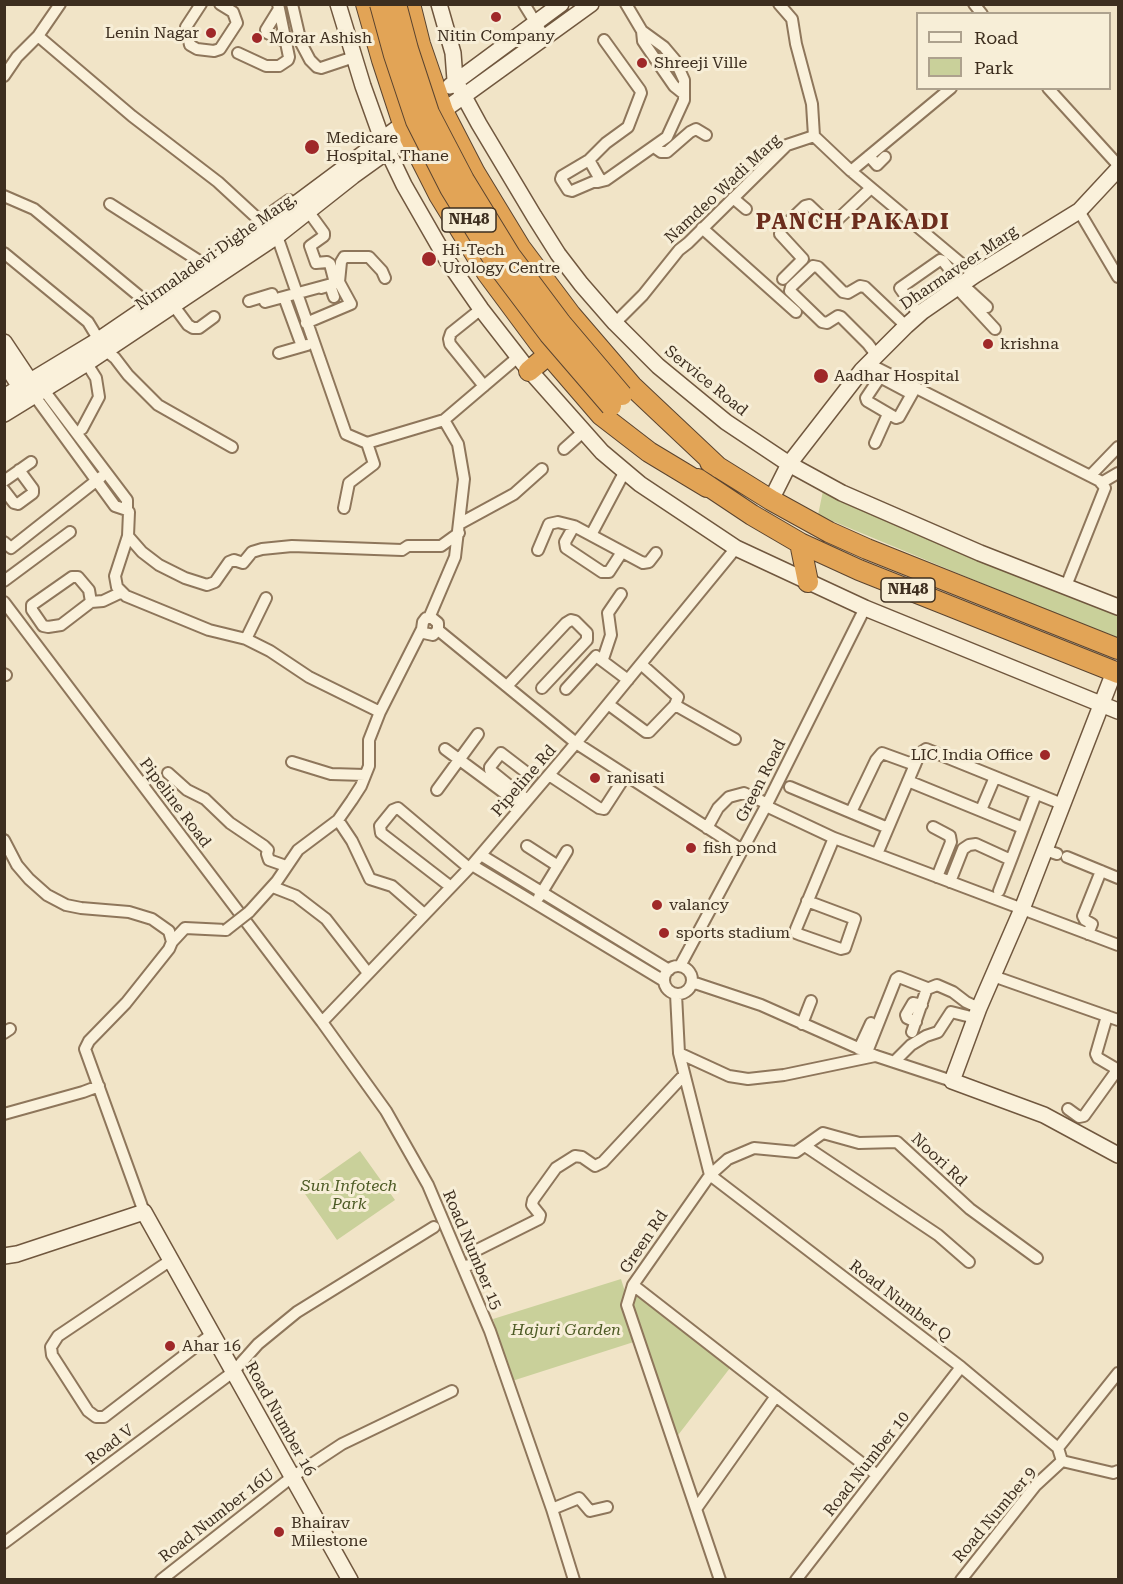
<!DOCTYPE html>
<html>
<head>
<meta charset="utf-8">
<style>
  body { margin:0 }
  #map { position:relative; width:1123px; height:1584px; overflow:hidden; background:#f1e4c7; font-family:"Roboto Serif",serif }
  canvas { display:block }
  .frame { position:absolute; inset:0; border:6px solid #3d2e1f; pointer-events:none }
  .legend { position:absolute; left:916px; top:12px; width:195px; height:78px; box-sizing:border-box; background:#f7eed7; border:2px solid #ada18d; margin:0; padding:8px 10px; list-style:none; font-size:18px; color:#3d2e1f }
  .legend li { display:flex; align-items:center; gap:12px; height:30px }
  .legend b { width:30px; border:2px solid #ada18d }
</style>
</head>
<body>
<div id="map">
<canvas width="1123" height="1584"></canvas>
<div class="frame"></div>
<ul class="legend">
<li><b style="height:8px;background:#faf1db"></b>Road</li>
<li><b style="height:16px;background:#c9d09a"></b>Park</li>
</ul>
</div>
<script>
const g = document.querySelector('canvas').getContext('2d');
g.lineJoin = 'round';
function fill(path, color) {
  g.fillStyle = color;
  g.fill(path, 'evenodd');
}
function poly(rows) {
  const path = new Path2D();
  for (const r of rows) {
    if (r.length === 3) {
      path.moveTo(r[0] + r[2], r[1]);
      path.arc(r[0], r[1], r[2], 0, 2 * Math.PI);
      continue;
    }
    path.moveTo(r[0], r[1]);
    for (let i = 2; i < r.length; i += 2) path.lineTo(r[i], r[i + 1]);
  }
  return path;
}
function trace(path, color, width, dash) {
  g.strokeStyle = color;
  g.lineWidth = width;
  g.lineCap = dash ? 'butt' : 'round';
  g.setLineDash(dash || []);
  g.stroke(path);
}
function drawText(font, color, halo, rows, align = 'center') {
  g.font = font + ' "Roboto Serif",serif';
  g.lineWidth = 6;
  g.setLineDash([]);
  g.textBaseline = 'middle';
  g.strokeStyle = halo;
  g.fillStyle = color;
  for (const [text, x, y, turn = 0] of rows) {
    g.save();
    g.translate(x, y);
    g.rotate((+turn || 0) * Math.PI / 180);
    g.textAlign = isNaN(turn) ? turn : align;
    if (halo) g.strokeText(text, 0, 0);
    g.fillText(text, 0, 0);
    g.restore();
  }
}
fill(poly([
  [823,491,1118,610,1118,640,818,515],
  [360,1151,395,1200,337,1240,303,1191],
  [621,1279,640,1340,512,1381,493,1319],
  [635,1292,730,1368,675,1439,632,1302]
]), '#c9d09a');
const street = poly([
  [201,4,186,27,190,45,197,49,214,51,220,49,237,23,233,12,220,4],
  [292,4,301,43,310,60,317,67,321,68,354,57],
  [524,4,545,38],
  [974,4,982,14],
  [279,9,266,30,267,33,286,42],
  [642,31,643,41,647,47,674,86,684,94],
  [38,36,132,116,218,182,257,218,262,219,289,200],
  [238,53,266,66,279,66,288,60,289,57,278,4],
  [4,76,17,57,38,36,60,4],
  [1048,88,1118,165],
  [814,136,851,171,975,275],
  [654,147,661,152,667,152,690,132,696,129,706,135],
  [869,156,877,165,885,157],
  [589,160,606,143,628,127,641,93,640,90,604,40],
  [851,171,951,88],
  [601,181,589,160,562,176,561,179,568,190,572,191,593,182,598,182,606,180,667,137,684,100,684,80,675,60,664,47,642,31,626,4],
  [4,196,34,209,150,305],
  [733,198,746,209],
  [110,204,207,266],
  [308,211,324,233,324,236,310,246,316,263,327,262,330,264,335,283],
  [1079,211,1118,277],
  [702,228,796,312],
  [273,232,277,236,346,434,367,443,444,420,518,357],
  [4,253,88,322,105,350,115,358,128,375,158,405,232,447],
  [783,279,803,259,780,234,781,229,805,206,809,205,829,224,835,222,871,188],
  [962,284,987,307],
  [321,288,328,286,331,288,334,297],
  [957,288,995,329],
  [284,297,302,346],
  [249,301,272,294],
  [171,302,188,325,193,328,199,328,214,317],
  [265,302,339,282],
  [481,309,451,333,449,339,450,344,484,386],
  [919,315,900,288,940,260,943,261,954,275,946,286,950,293],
  [306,323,351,304,339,282,341,262,344,257,369,257,382,271,385,278],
  [615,323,643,295,679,250,688,243,787,145,814,136,812,104,796,44,792,19,779,4],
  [279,353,307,345],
  [877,356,868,344,841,317,838,316,827,323,822,322,790,291,791,287,813,266,818,267,843,292,848,293,860,286,865,287,906,326],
  [869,364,1100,481,1105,488,1066,586],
  [912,394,880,377,866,398,867,401,896,418,899,417,913,392,915,388],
  [34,395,115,506,127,510,127,500,43,389],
  [82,429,99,397,96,378,84,359],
  [875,443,888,414],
  [564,449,583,432],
  [1090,476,1118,447],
  [4,481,31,462],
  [1101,483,1118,473],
  [4,490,14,503,18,504,33,493,33,489,19,470],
  [344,508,349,483,374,464,367,443],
  [127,510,129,512,128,536,142,552,159,565,185,578,207,585,215,582,229,562,234,560,243,563,252,552,262,549,292,546,402,550,408,546,441,546,459,533],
  [459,524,514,494,542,469],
  [574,526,565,542,566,548,602,572,609,572,622,552],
  [591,535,625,471],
  [128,536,115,576,117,587,126,596,209,630,246,639,270,651,309,677,380,712,422,629,423,622,426,618,432,618,438,623,438,630,433,635,424,633,422,629],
  [4,542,11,548,101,477],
  [538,550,549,524,558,522,574,526,643,563,649,562,656,553],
  [4,581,70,532],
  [4,602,322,1022,386,1111,428,1185,490,1331,552,1509,574,1580],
  [91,602,89,590,78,577,72,577,32,605,32,610,43,626,48,627,61,625,91,602,103,601,122,592],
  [429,618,455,557,464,479,458,444,444,420],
  [438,630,576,743,742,850],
  [246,639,266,598],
  [603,659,611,635,608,613,621,594],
  [4,674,6,675],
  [507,686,566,623,571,620,575,621,587,633,587,640,542,688],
  [566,689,596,656,628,680],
  [608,704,646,732,649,732,675,705,678,697,641,664],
  [675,705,735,739],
  [445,749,522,806],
  [292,762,331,774,365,775],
  [168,773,187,790,205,799,230,823,264,846,268,850,267,854,269,860,286,866],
  [549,775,599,808,604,809,626,775],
  [908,781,1023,828],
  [790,787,888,828],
  [437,790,478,734],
  [519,793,531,776,501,753,490,767,490,770,527,800],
  [766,806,834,838,1118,945],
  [981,810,995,777],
  [851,812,876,760,882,753,915,765],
  [338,820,352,841,370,879,392,886,424,914],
  [933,827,950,836,951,842,937,877],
  [707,828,718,808,729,797,744,793,768,804],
  [4,840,17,865,29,879,47,895,66,905,81,908,129,912,152,919,169,931,172,942,169,949,126,1003,89,1041,85,1049,144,1212],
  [527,846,558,866],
  [1045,850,1057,854],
  [877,854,920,753,926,749,1062,804],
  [481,855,669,970],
  [1067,857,1118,878],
  [1011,860,1036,794],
  [472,865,664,981],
  [950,882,963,849,969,845,976,844,1011,860,999,891],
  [273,887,296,896,326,919,368,973],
  [451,887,381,833,380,826,393,810,398,808,469,868],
  [539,897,567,851],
  [807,901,855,919,845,948,841,949,801,935,796,933,796,929,834,838],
  [249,912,277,881,298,850,338,820,352,800,361,786,369,766,369,740,380,712],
  [1088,934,1092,924,1085,920,1083,916,1101,871],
  [172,942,185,928,226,930],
  [678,980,14],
  [680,966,766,806,865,608],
  [993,976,1118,1020],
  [692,982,761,1005,876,1056,952,1081],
  [927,989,937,985,953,992,966,1002,979,1008],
  [676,994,679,1053,710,1175,633,1285,627,1305,720,1580],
  [322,1022,472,865,576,743,736,548],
  [916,1022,907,1018,906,1015,913,1003,922,1005],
  [802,1024,811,1001],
  [4,1033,10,1029],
  [859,1049,871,1023],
  [867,1052,896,979,899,977,927,988,912,1032],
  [679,1053,729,1076,748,1079,784,1075,875,1056],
  [894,1062,911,1045,926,1036,938,1032,951,1012,975,1018],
  [1068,1109,1079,1117,1084,1116,1115,1073,1115,1068,1098,1058,1096,1054,1107,1016],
  [4,1114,83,1092,99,1086],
  [805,1146,938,1235,969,1262],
  [1037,1258,970,1209,897,1142,859,1143,823,1133,796,1152,754,1148,728,1159,710,1175,961,1367,1058,1448,1062,1461],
  [171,1260,58,1336,51,1347,52,1355,88,1411,96,1417,104,1417,212,1334],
  [463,1267,472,1264,475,1251,539,1219,540,1215,532,1205,533,1200,556,1168,575,1156,582,1157,595,1166,603,1162,684,1075],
  [633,1285,877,1475],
  [1058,1448,1118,1373],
  [552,1509,579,1498,590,1511,607,1507],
  [696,1509,776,1396],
  [4,1543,233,1372,258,1344,297,1312,434,1227],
  [161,1580,292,1477,342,1444,452,1391],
  [796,1580,961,1367],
  [961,1580,1036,1485,1062,1461,1113,1473,1118,1471]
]);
const secondary = poly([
  [338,4,363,86,382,139,404,185,447,260,481,309,523,363,602,452,640,484,736,548,865,608,1118,711],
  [439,4,453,53,455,80,479,124,534,216,558,254,581,284,615,323,658,366,726,422,789,464,842,493,980,553,1118,607],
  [450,86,561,4],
  [436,116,591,4],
  [4,342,30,381],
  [4,362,20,387],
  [4,397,100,339,266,226,411,118],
  [4,414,87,363,277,236,353,176,417,130],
  [771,500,789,464,862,370,906,326,923,311,975,275,1079,211,1118,169],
  [1114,672,1022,909,979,1008,952,1081,1044,1115,1118,1155],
  [4,1256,17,1254,144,1212,350,1580]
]);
const highway = poly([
  [366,4,382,60,403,124,439,195,487,273,539,343,601,415,649,452,707,487],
  [410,4,420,44,443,111,475,173,520,247,571,315,632,386,719,468],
  [529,371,549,354],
  [710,462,771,500,829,532,867,549,1118,649],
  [698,479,752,515,800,543,859,570,1118,673],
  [800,543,808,582]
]);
trace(street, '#8e765b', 14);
trace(secondary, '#70573e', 18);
trace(highway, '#5b442f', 22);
trace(street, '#faf1db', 10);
trace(secondary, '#faf1db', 15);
trace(highway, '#e2a456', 20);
const streetBridge = poly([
  [226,930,249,912]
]);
const highwayBridge = poly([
  [380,4,394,55,416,121,450,188,497,265,549,334,611,406],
  [396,4,408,49,429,113,464,180,510,255,561,323,622,395]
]);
trace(streetBridge, '#8e765b', 14, []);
trace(highwayBridge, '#5b442f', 22, []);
trace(streetBridge, '#faf1db', 10);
trace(highwayBridge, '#e2a456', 20);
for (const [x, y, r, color] of [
  [496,17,6,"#9f2829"],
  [211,33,6,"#9f2829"],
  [257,38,6,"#9f2829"],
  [642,63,6,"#9f2829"],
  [312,147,8,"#9f2829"],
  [429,259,8,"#9f2829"],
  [988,344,6,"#9f2829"],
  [821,376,8,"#9f2829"],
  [1045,755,6,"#9f2829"],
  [595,778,6,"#9f2829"],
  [691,848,6,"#9f2829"],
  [657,905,6,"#9f2829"],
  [664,933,6,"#9f2829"],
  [170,1346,6,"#9f2829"],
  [279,1532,6,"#9f2829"]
]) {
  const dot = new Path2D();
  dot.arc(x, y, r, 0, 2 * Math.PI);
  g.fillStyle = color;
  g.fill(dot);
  trace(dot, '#f7eed7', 2);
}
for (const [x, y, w] of [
  [469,220,54],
  [908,590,54]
]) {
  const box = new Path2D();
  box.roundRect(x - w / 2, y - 12, w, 24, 4.5);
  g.fillStyle = '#f7eed7';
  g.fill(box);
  trace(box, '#3d2e1f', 1.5);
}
drawText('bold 15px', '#3d2e1f', null, [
  ["NH48",469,220],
  ["NH48",908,590]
]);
drawText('16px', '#3d2e1f', '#f7eed7', [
  ["Lenin Nagar",199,33,"right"],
  ["Nitin Company",496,36,"center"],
  ["Morar Ashish",269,38],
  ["Shreeji Ville",654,63],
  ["Medicare",326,138],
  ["Hospital, Thane",326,156],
  ["Hi-Tech",442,250],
  ["Urology Centre",442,268],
  ["krishna",1000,344],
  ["Aadhar Hospital",834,376],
  ["LIC India Office",1033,755,"right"],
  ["ranisati",607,778],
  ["fish pond",703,848],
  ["valancy",669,905],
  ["sports stadium",676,933],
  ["Ahar 16",182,1346],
  ["Bhairav",291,1523],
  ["Milestone",291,1541]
], 'left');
drawText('16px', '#3d2e1f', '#f7eed7', [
  ["Namdeo Wadi Marg",723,189,-43],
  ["Nirmaladevi Dighe Marg,",216,252,-35],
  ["Dharmaveer Marg",959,268,-34],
  ["Service Road",706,381,39],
  ["Pipeline Rd",524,781,-49],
  ["Green Road",761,781,-63],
  ["Pipeline Road",175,803,53],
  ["Noori Rd",939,1160,43],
  ["Green Rd",644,1242,-56],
  ["Road Number 15",472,1250,67],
  ["Road Number Q",900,1301,37],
  ["Road Number 16",280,1419,61],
  ["Road V",110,1445,-37],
  ["Road Number 10",867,1464,-52],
  ["Road Number 9",995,1515,-50],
  ["Road Number 16U",217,1516,-38]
]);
drawText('italic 16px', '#4d5b25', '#f7eed7', [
  ["Sun Infotech",349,1186],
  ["Park",349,1204],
  ["Hajuri Garden",566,1330]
]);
g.letterSpacing = '1.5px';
drawText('bold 22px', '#6c2d1d', '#f7eed7', [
  ["PANCH PAKADI",853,223]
]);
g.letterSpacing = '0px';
</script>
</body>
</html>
